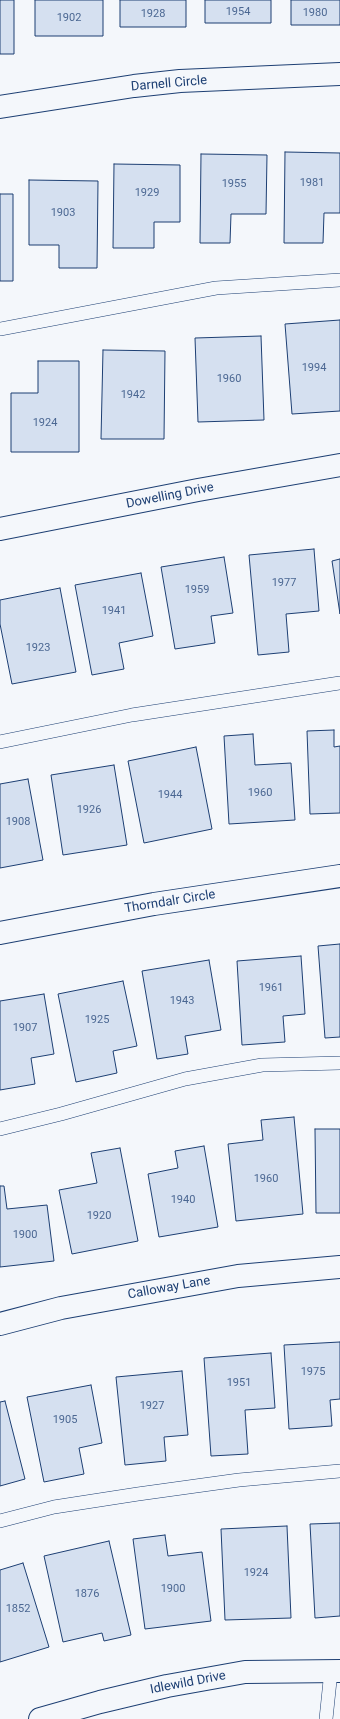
<!DOCTYPE html>
<html>
<head>
<meta charset="utf-8">
<style>
  body { margin:0 }
  canvas { display:block; background:#f4f7fb }
</style>
</head>
<body>
<canvas width="340" height="1719"></canvas>
<script>
const g = document.querySelector('canvas').getContext('2d');
g.lineJoin = 'round';
function fill(path, color) {
  g.fillStyle = color;
  g.fill(path, 'evenodd');
}
function poly(rows) {
  const path = new Path2D();
  for (const r of rows) {
    path.moveTo(r[0], r[1]);
    for (let i = 2; i < r.length; i += 2) path.lineTo(r[i], r[i + 1]);
  }
  return path;
}
function trace(path, color, width, dash) {
  g.strokeStyle = color;
  g.lineWidth = width;
  g.lineCap = dash ? 'butt' : 'round';
  g.setLineDash(dash || []);
  g.stroke(path);
}
function drawText(font, color, halo, rows, align = 'center') {
  g.font = font + ' Roboto,sans-serif';
  g.lineWidth = 3;
  g.setLineDash([]);
  g.textBaseline = 'middle';
  g.strokeStyle = halo;
  g.fillStyle = color;
  for (const [text, x, y, turn = 0] of rows) {
    g.save();
    g.translate(x, y);
    g.rotate((+turn || 0) * Math.PI / 180);
    g.textAlign = isNaN(turn) ? turn : align;
    if (halo) g.strokeText(text, 0, 0);
    g.fillText(text, 0, 0);
    g.restore();
  }
}
const building = poly([
  [0,0,14,0,14,54,0,54,0,0],
  [35,0,103,0,103,36,35,36,35,0],
  [120,0,186,0,186,27,120,27,120,0],
  [205,0,271,0,271,23,205,23,205,0],
  [291,0,340,0,340,25,291,25,291,0],
  [285,152,340,153,340,213,324,213,323,243,284,243,285,152],
  [201,154,267,155,266,214,231,214,230,243,200,243,201,154],
  [114,164,180,165,180,222,154,222,154,248,113,248,114,164],
  [29,180,98,181,97,268,59,268,59,245,29,245,29,180],
  [0,194,13,194,13,281,0,281,0,194],
  [340,320,340,411,292,414,285,324,340,320],
  [261,336,264,420,198,422,195,338,261,336],
  [103,350,165,351,164,439,101,439,103,350],
  [38,361,79,361,79,452,11,452,11,393,38,393,38,361],
  [314,549,319,611,286,614,289,652,258,655,249,555,314,549],
  [224,557,233,613,211,616,215,643,175,649,161,567,224,557],
  [340,559,340,614,332,561,340,559],
  [141,573,153,636,119,643,124,669,92,675,75,585,141,573],
  [60,588,76,672,12,684,0,624,0,600,60,588],
  [334,730,334,747,340,746,340,813,310,814,307,731,334,730],
  [253,734,255,765,291,763,295,820,229,824,224,736,253,734],
  [196,747,212,829,144,843,128,761,196,747],
  [114,765,127,845,63,855,51,775,114,765],
  [28,779,43,860,0,868,0,784,28,779],
  [340,944,340,1037,325,1038,318,946,340,944],
  [301,956,305,1014,283,1016,285,1042,242,1045,237,961,301,956],
  [209,960,221,1030,185,1036,188,1054,157,1059,142,971,209,960],
  [123,981,137,1046,113,1051,117,1073,76,1082,58,994,123,981],
  [44,994,54,1054,31,1058,35,1084,0,1090,0,1001,44,994],
  [294,1117,303,1214,236,1221,228,1144,263,1140,261,1120,294,1117],
  [315,1129,340,1129,340,1213,316,1213,315,1129],
  [204,1146,218,1227,159,1237,148,1174,178,1168,175,1151,204,1146],
  [120,1148,138,1241,72,1254,59,1190,97,1183,91,1153,120,1148],
  [0,1186,4,1186,7,1209,47,1205,54,1261,0,1267,0,1186],
  [340,1342,340,1399,330,1400,332,1426,289,1429,284,1345,340,1342],
  [271,1353,275,1408,245,1410,248,1454,211,1456,204,1358,271,1353],
  [182,1371,188,1435,164,1437,166,1461,125,1465,116,1377,182,1371],
  [91,1385,102,1443,79,1448,84,1474,44,1482,27,1397,91,1385],
  [5,1401,25,1479,0,1486,0,1402,5,1401],
  [340,1523,340,1616,315,1618,310,1524,340,1523],
  [287,1526,291,1618,225,1620,221,1529,287,1526],
  [165,1535,168,1556,202,1552,211,1621,145,1629,133,1539,165,1535],
  [109,1541,131,1635,104,1641,102,1633,63,1642,44,1556,109,1541],
  [23,1563,49,1647,0,1662,0,1570,23,1563]
]);
fill(building, '#d5e0f0');
trace(building, '#1d3f73', 1);
const lane = poly([
  [0,329,216,288,340,280],
  [0,742,132,715,340,683],
  [0,1129,61,1114,185,1079,262,1065,340,1063],
  [0,1521,54,1507,138,1494,239,1480,340,1471],
  [326,1719,331,1671]
]);
const street = poly([
  [0,107,134,86,180,81,340,74],
  [0,529,198,490,340,465],
  [0,933,154,904,340,876],
  [0,1324,61,1308,238,1276,340,1267],
  [40,1719,100,1702,167,1686,245,1672,340,1671]
]);
trace(lane, '#1d3f73', 14);
trace(street, '#1d3f73', 24);
trace(lane, '#f4f7fb', 13);
trace(street, '#f4f7fb', 22);
drawText('11px', '#4b6792', null, [
  ["1954",238,12],
  ["1980",315,13],
  ["1928",153,14],
  ["1902",69,18],
  ["1981",312,183],
  ["1955",234,184],
  ["1929",147,193],
  ["1903",63,213],
  ["1994",314,368],
  ["1960",229,379],
  ["1942",133,395],
  ["1924",45,423],
  ["1977",284,583],
  ["1959",197,590],
  ["1941",114,611],
  ["1923",38,648],
  ["1960",260,793],
  ["1944",170,795],
  ["1926",89,810],
  ["1908",18,822],
  ["1961",271,988],
  ["1943",182,1001],
  ["1925",97,1020],
  ["1907",25,1028],
  ["1960",266,1179],
  ["1940",183,1200],
  ["1920",99,1216],
  ["1900",25,1235],
  ["1975",313,1372],
  ["1951",239,1383],
  ["1927",152,1406],
  ["1905",65,1420],
  ["1924",256,1573],
  ["1900",173,1589],
  ["1876",87,1594],
  ["1852",18,1609]
]);
drawText('13px', '#1d3f73', '#f4f7fb', [
  ["Darnell Circle",169,84,-5],
  ["Dowelling Drive",170,496,-11],
  ["Thorndalr Circle",170,902,-9],
  ["Calloway Lane",169,1288,-10],
  ["Idlewild Drive",188,1683,-11]
]);
</script>
</body>
</html>
